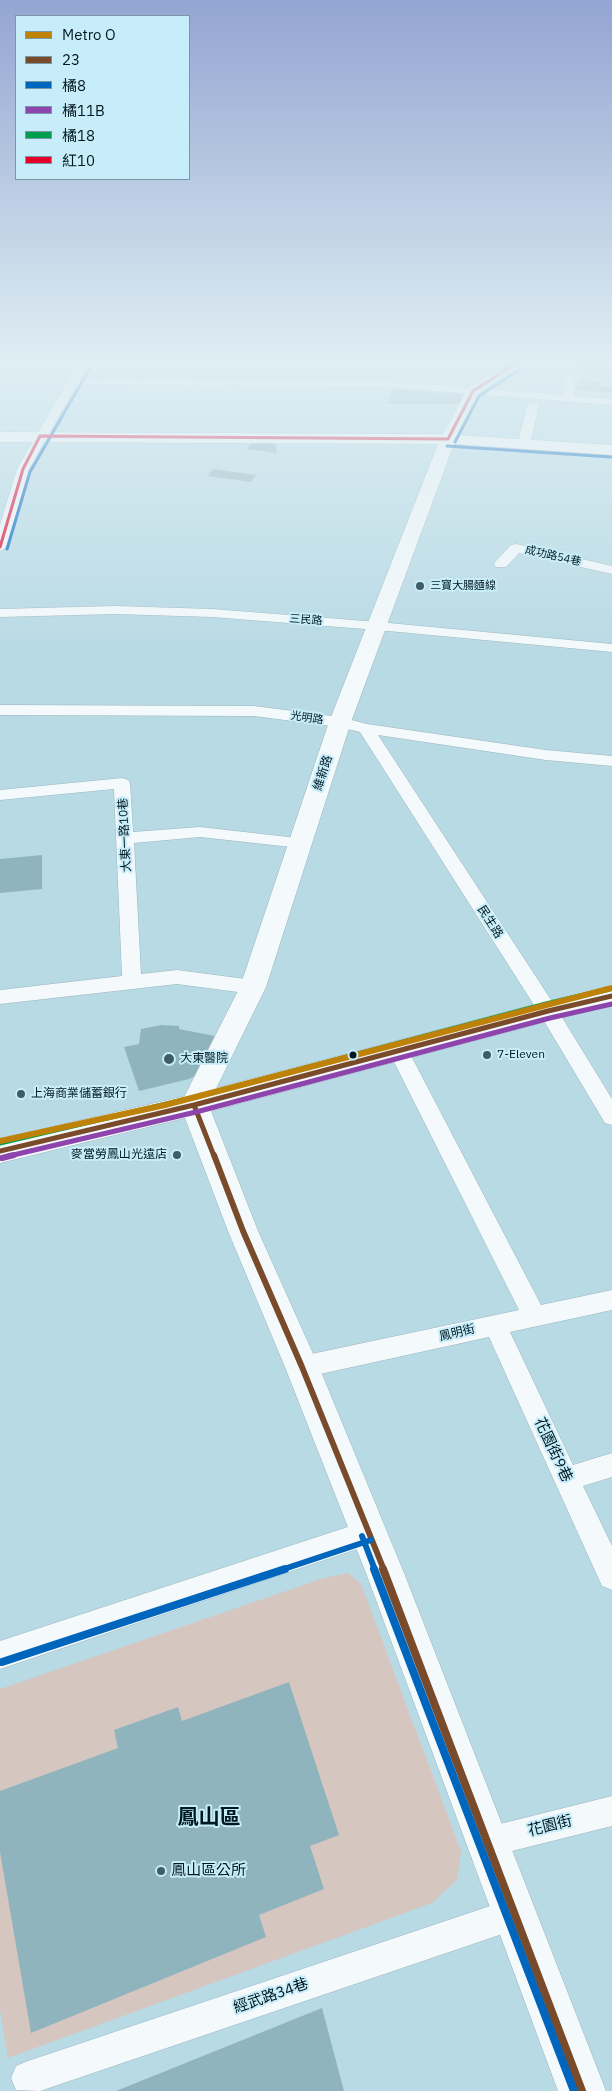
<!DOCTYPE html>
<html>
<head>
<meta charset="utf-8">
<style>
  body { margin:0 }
  #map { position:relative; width:612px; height:2091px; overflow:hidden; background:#b8dae5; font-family:"IBM Plex Sans","Noto Sans TC",sans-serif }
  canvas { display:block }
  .legend { position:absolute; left:15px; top:15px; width:175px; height:165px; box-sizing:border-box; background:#c8edfa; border:1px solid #7898a3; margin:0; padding:6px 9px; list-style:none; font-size:15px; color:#001920 }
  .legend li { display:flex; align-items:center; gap:10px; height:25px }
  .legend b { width:25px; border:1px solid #7898a3 }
</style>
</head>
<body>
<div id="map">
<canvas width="612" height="2091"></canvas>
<ul class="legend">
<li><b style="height:6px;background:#bf8208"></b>Metro O</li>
<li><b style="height:6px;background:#7a4b2a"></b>23</li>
<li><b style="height:6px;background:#0065bd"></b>橘8</li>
<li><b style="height:6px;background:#8e44ad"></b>橘11B</li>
<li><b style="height:6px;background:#009f4f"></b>橘18</li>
<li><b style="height:6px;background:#e4002b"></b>紅10</li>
</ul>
</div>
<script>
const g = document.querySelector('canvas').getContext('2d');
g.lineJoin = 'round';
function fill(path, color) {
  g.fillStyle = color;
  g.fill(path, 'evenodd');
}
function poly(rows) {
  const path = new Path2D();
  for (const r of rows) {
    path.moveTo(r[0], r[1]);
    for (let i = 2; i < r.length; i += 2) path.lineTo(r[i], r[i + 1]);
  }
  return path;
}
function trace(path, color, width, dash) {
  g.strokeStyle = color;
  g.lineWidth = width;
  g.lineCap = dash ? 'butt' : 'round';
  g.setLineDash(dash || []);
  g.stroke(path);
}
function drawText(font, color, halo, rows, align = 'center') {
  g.font = font + ' "IBM Plex Sans","Noto Sans TC",sans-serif';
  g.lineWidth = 4;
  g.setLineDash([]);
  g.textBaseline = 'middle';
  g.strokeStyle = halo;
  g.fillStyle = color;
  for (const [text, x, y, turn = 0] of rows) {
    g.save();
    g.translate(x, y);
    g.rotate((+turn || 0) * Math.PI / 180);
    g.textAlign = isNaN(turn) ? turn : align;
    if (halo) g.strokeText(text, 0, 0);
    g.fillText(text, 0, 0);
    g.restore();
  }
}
fill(poly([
  [348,1573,361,1584,461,1851,457,1880,432,1903,8,2058,0,2010,0,1689,324,1578]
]), '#d6c6c0');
fill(poly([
  [580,364,602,364,600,365,612,367,612,380,578,374],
  [579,379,599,381,598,386,612,387,612,393,576,390],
  [392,389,463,394,461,404,388,404],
  [253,442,275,443,277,453,246,449],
  [213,469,256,475,251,482,208,476],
  [42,855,42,889,0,893,0,859],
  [161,1025,179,1026,179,1029,220,1037,206,1071,189,1079,139,1091,124,1047,139,1044,141,1029],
  [289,1682,339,1835,310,1846,324,1889,259,1915,266,1937,31,2033,0,1852,0,1791,118,1748,114,1730,178,1707,182,1721],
  [322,2008,344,2091,116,2091]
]), '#90b4be');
const street = poly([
  [78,364,88,364,80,379,374,380,563,395,564,378,569,375,574,378,574,396,612,399,612,405,374,386,76,385,29,469,7,547,0,551,0,525,17,469,78,364],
  [533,402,539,405,530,443,528,445,520,445,518,443,527,405,533,402],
  [516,544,612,566,612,574,519,553,506,567,496,567,494,564,496,561,511,545,516,544],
  [115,606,212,609,378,622,612,644,612,652,378,630,212,617,115,614,0,617,0,609,115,606],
  [0,705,254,706,340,717,367,724,546,750,612,756,612,766,546,760,378,735,555,1006,612,1099,612,1125,605,1123,541,1016,360,732,339,727,254,716,0,715,0,705],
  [122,778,128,780,130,783,133,832,200,827,306,839,309,843,306,847,300,848,200,837,134,843,141,974,177,970,253,980,260,982,263,987,260,992,253,994,177,984,0,1004,0,990,122,976,114,789,0,800,0,790,122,778],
  [398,1043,405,1045,408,1050,541,1305,612,1290,612,1310,510,1332,573,1465,612,1453,612,1477,583,1486,612,1546,612,1590,602,1586,489,1337,302,1378,293,1375,290,1367,293,1359,302,1356,519,1310,388,1050,391,1045,398,1043],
  [369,1520,378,1524,382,1533,378,1542,0,1669,0,1641,369,1520],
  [612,1796,612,1826,488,1857,477,1853,473,1842,477,1831,488,1827,612,1796],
  [514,1898,525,1903,530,1914,525,1925,514,1930,40,2091,16,2090,11,2078,16,2066,28,2061,514,1898]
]);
const secondary = poly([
  [505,364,522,364,479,394,458,435,612,445,612,455,454,444,351,722,266,987,204,1113,194,1116,184,1113,180,1105,240,987,329,722,438,444,0,442,0,432,443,434,468,388,505,364]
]);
const primary = poly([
  [612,987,612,1005,548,1021,211,1111,258,1231,319,1367,404,1573,606,2091,558,2091,366,1573,285,1367,228,1231,185,1118,0,1163,0,1139,194,1094,548,1001,612,987]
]);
trace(street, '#99b5bd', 1);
trace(secondary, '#99b5bd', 1);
trace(primary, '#99b5bd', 1);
fill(street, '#f4f9fb');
fill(secondary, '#f4f9fb');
fill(primary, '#f4f9fb');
trace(poly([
  [194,1105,214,1156],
  [0,1151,194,1105,548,1011,612,996]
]), '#7a4b2a', 5);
trace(poly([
  [214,1155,243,1231,302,1367,384,1570]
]), '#7a4b2a', 6);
trace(poly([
  [383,1569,582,2091]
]), '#7a4b2a', 8);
trace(poly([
  [455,442,479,396,519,370],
  [447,446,611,457],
  [7,549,30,472,90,368]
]), '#0065bd', 3);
trace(poly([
  [362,1536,375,1570],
  [281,1570,371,1540]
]), '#0065bd', 6);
trace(poly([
  [374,1569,574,2091],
  [2,1662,285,1569]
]), '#0065bd', 8);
trace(poly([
  [9,1156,196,1112,550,1018,612,1004]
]), '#8e44ad', 5);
trace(poly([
  [2,1158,14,1155]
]), '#8e44ad', 6);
trace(poly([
  [0,1143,192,1098,546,1004,610,989]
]), '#009f4f', 5);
trace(poly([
  [40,436,448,439],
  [448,439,473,391,515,364],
  [0,547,23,469,40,436]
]), '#e4002b', 3);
trace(poly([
  [0,1141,165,1105,612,988]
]), '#bf8208', 6);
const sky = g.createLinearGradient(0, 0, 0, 657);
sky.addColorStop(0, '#93a5d2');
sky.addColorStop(0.55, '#dfeef3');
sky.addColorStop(1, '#dfeef300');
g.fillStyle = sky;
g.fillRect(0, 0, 612, 657);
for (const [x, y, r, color] of [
  [420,586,5,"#405d65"],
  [353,1055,4.5,"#001920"],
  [487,1055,5,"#405d65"],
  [169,1059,6,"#405d65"],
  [21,1094,5,"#405d65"],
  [177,1155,5,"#405d65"],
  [161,1871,5,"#405d65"]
]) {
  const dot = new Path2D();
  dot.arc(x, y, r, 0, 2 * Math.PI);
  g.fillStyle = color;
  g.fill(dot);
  trace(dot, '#c8edfa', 2);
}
drawText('11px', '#001920', '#c8edfa', [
  ["成功路54巷",553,556,13],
  ["三民路",306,620,4],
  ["光明路",307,718,8]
]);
drawText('11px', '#001920', '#c8edfa', [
  ["三寶大腸麵線",430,586]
], 'left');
drawText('12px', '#001920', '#c8edfa', [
  ["維新路",323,773,-72],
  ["大東一路10巷",125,835,-93],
  ["民生路",490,922,57],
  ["鳳明街",457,1333,-13]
]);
drawText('12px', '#001920', '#c8edfa', [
  ["7-Eleven",497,1055],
  ["大東醫院",180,1059],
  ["上海商業儲蓄銀行",31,1094],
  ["麥當勞鳳山光遠店",167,1155,"right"]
], 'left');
drawText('15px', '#001920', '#c8edfa', [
  ["花園街9巷",553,1450,65],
  ["花園街",550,1826,-14],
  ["經武路34巷",271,1996,-19]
]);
drawText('15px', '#001920', '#c8edfa', [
  ["鳳山區公所",171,1871]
], 'left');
drawText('bold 21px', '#001920', '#c8edfa', [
  ["鳳山區",209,1818]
]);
</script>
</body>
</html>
